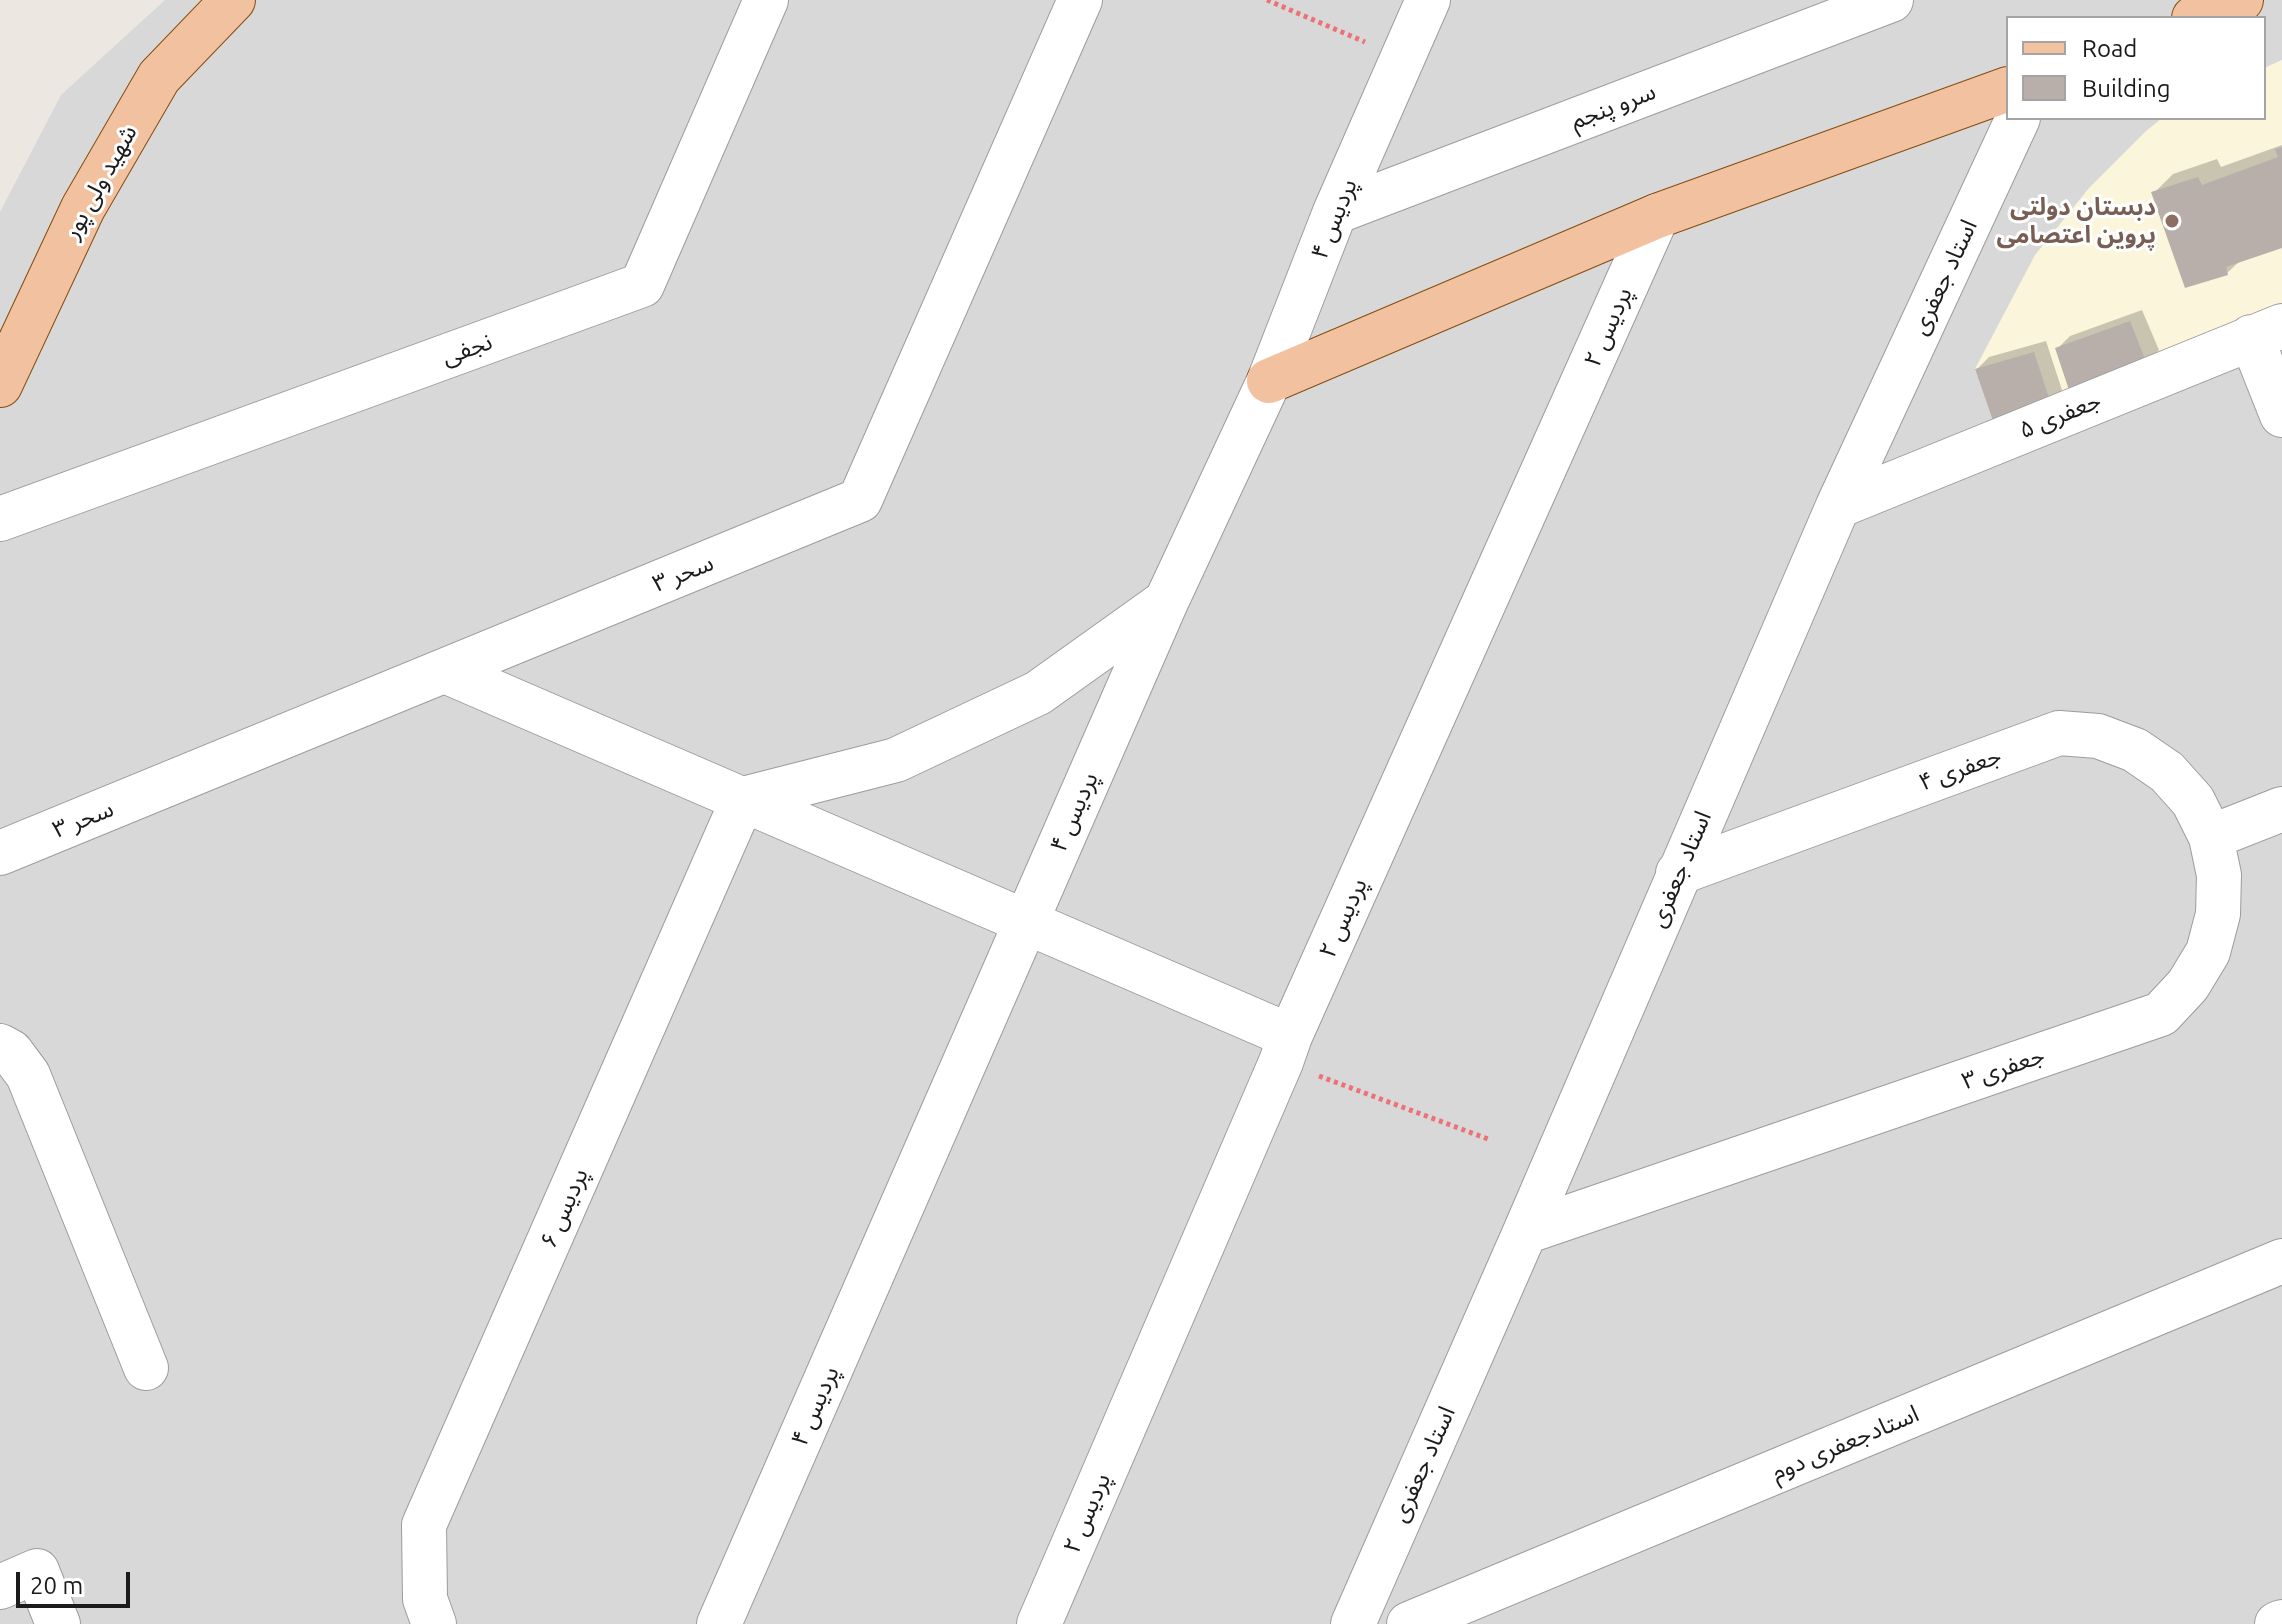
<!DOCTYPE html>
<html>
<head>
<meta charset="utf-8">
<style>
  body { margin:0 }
  #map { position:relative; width:2282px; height:1624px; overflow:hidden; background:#ece7e1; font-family:Ubuntu,sans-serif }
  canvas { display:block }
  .legend { position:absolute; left:2006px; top:16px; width:260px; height:104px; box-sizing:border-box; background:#fff; border:2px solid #a4a4a4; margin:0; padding:10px 14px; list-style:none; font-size:24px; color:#1b1b1b }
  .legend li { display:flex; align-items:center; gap:16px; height:40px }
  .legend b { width:40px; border:2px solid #a4a4a4 }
  .scale { position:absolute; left:16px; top:1572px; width:114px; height:36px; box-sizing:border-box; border:4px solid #1b1b1b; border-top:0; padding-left:10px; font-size:24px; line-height:28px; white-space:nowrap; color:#1b1b1b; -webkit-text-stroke:6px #fff; paint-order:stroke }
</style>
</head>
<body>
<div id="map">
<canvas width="2282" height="1624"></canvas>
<ul class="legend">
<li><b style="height:10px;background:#f2c2a0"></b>Road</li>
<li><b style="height:22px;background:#b8afab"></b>Building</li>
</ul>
<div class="scale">20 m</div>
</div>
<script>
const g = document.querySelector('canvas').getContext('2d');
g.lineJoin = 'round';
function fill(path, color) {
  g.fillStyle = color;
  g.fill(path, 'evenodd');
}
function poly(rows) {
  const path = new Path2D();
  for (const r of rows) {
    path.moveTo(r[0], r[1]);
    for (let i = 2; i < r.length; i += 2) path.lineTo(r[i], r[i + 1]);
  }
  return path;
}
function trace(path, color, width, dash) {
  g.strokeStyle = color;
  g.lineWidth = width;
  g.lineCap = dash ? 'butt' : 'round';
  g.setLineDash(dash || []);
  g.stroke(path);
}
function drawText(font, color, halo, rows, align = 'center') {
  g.font = font + ' Ubuntu,"Noto Sans Arabic",sans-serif';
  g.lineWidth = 6;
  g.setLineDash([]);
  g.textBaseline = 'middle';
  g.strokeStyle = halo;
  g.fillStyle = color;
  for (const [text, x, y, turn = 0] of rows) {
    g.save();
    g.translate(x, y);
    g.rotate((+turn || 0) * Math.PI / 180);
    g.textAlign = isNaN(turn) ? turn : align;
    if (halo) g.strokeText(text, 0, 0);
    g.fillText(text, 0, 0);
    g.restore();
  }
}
fill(poly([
  [165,0,2282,0,2282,1624,0,1624,0,212,61,95],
  [2008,18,2264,18,2264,118,2008,118]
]), '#d9d8d8');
fill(poly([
  [2282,60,2282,309,1995,427,1975,369,2035,255,2089,188,2145,132,2162,118,2264,118,2264,68]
]), '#fbf6db');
fill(poly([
  [2282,145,2282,246,2241,260,2227,273,2154,193,2173,174,2217,159,2221,167],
  [2142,310,2159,350,2146,363,2057,349,2070,336],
  [2046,341,2062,390,2050,403,1977,369,1989,357]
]), '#0003');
fill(poly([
  [2282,147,2282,248,2226,267,2228,275,2185,288,2151,192,2198,177,2202,185,2278,157,2275,149],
  [2130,321,2147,364,2071,396,2055,348],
  [2034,352,2051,404,1995,427,1975,369]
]), '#b8afab');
const minor = poly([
  [1335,212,1891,0],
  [2251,337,2282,415],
  [1838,506,2282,326],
  [0,519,642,285,766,0],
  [445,671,1290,1036],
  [743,799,896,760,1038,693,1164,603],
  [2211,837,2282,809],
  [0,853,860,500,1080,0],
  [0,1046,11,1052,28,1075,146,1368],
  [1525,1232,2161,1014,2188,985,2208,952,2218,914,2219,875,2211,837,2193,801,2167,772,2135,750,2098,736,2059,733,1678,873],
  [0,1587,37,1571,58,1624],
  [434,1624,425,1599,424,1525,743,799],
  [719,1624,1166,602,1269,381,1335,212,1428,0],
  [1039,1624,1281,1062,1290,1036,1657,216],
  [1353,1624,1525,1232,1838,506,2018,118],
  [1409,1624,2282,1261],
  [2277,1624,2282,1622]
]);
const major = poly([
  [2194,18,2241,0],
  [1269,381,1657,216,2008,89],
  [0,385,83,208,159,77,233,0]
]);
trace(minor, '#9c9c9c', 46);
trace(major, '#844c0e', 46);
trace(poly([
  [1267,0,1365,42],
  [1319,1076,1488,1139]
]), '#ec7278', 5, [4, 4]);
trace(minor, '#fff', 44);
trace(major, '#f2c2a0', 44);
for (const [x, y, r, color] of [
  [2172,221,8,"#8d6e63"]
]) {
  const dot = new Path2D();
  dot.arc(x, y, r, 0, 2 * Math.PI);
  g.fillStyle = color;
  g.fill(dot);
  trace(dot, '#fff', 3);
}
drawText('24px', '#1b1b1b', '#fff', [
  ["سرو پنجم",1613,106,-21],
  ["شهید ولی پور",100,182,-61],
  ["پردیس ۴",1334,219,-68],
  ["استاد جعفری",1944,277,-65],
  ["پردیس ۲",1608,327,-66],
  ["نجفی",467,349,-20],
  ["جعفری ۵",2060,415,-22],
  ["سحر ۳",683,573,-22],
  ["جعفری ۴",1960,769,-20],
  ["پردیس ۴",1074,812,-66],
  ["سحر ۳",83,819,-22],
  ["استاد جعفری",1680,869,-67],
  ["پردیس ۲",1343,918,-66],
  ["جعفری ۳",2003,1068,-19],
  ["پردیس ۶",564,1208,-66],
  ["پردیس ۴",815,1406,-66],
  ["استادجعفری دوم",1845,1443,-23],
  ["استاد جعفری",1423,1464,-66],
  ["پردیس ۲",1087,1513,-67]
]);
drawText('bold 24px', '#785e54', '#fff', [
  ["دبستان دولتی",2156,207],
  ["پروین اعتصامی",2156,235]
], 'right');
</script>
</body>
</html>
